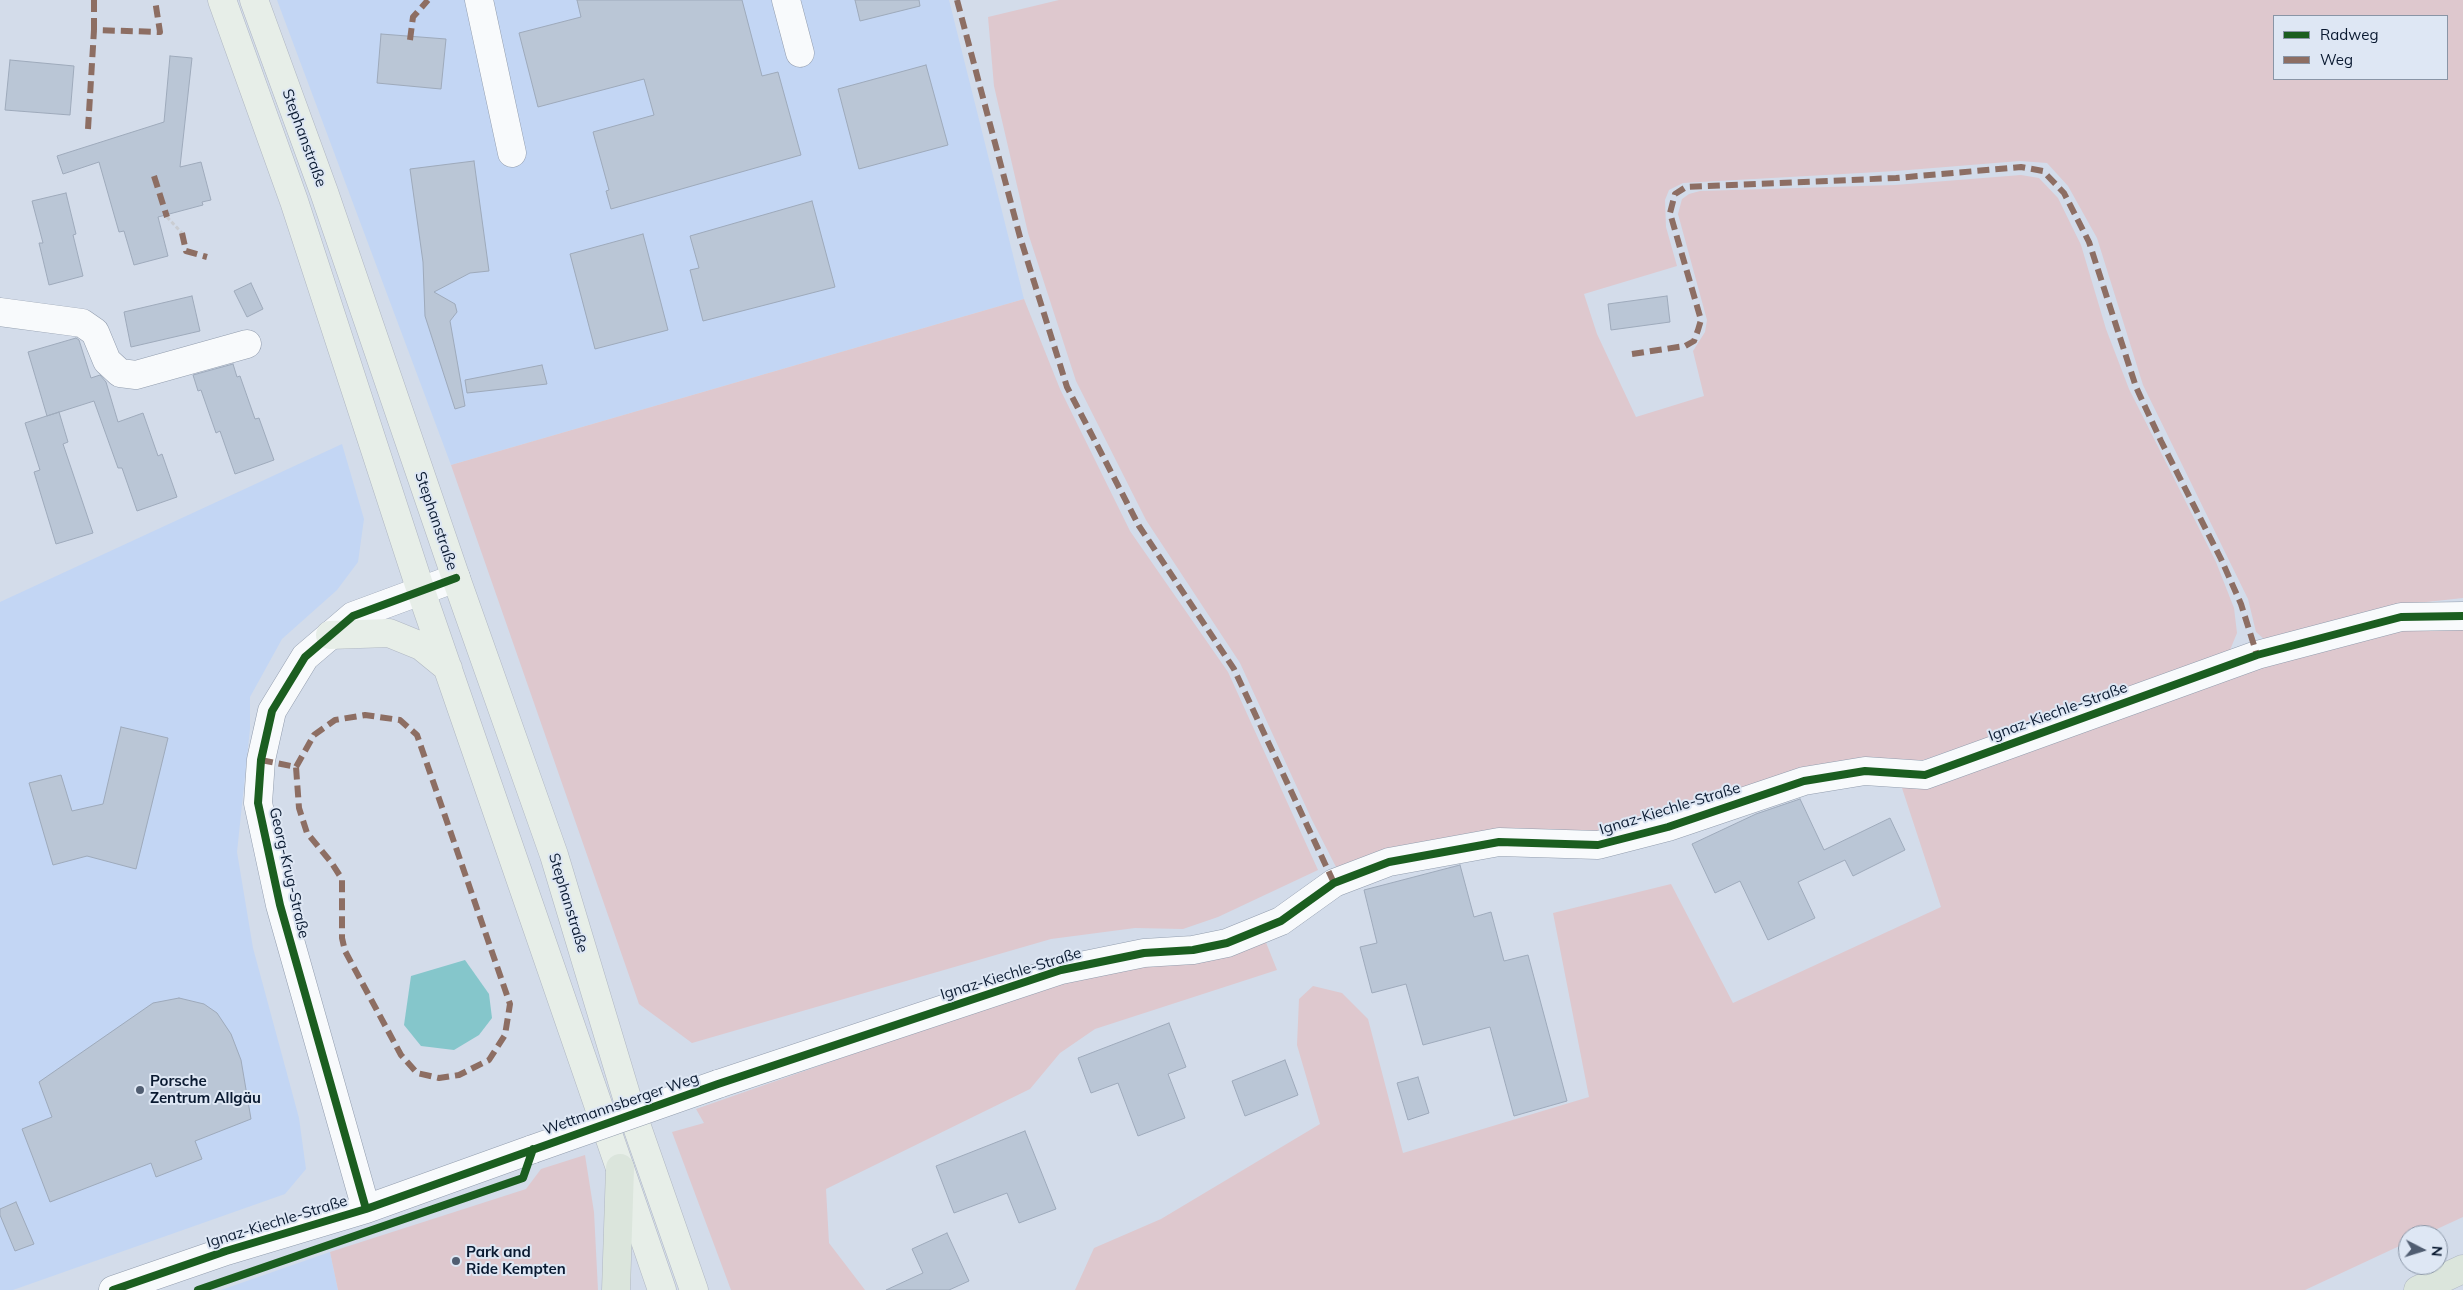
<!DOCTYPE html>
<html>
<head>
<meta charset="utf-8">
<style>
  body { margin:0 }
  #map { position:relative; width:2463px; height:1290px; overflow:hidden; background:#d3dcea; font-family:Mulish,sans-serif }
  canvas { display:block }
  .legend { position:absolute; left:2273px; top:15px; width:175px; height:65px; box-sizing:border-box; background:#dee7f4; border:1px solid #8995a6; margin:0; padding:6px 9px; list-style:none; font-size:15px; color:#091930 }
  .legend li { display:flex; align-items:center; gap:10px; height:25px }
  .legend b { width:25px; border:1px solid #8995a6 }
  .north { position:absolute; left:2398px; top:1225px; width:50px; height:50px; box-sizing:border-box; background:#dee7f4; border:1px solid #8995a6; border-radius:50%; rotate:95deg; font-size:14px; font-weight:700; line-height:20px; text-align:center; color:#091930 }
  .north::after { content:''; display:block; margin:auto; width:18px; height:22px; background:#505d71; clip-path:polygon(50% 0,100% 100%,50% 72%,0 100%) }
</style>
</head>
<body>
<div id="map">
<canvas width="2463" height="1290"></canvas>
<ul class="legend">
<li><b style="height:6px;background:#1b5e20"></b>Radweg</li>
<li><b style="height:6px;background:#8d6e63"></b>Weg</li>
</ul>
<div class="north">N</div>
</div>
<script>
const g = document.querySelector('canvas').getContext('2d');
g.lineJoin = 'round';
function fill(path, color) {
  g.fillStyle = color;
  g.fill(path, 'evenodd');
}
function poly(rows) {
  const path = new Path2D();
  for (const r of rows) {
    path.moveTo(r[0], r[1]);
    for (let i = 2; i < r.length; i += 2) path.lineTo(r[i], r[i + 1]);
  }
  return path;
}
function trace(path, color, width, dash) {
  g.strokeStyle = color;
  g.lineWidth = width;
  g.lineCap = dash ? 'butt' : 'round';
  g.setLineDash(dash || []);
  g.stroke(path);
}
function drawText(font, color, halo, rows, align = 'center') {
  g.font = font + ' Mulish,sans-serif';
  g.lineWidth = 4;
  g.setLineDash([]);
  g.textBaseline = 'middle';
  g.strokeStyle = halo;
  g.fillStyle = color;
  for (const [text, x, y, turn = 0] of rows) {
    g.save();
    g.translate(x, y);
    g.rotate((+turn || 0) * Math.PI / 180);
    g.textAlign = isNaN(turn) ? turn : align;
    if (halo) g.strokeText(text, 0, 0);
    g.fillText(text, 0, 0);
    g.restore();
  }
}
fill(poly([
  [277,0,949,0,1024,299,451,465],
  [342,444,364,519,358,562,337,590,282,639,250,697,250,729,237,852,253,948,299,1118,306,1169,285,1194,13,1290,0,1290,0,602],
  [330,1252,338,1290,221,1290]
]), '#c3d6f4');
fill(poly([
  [1059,0,2463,0,2463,598,2399,605,2264,639,2256,632,2248,599,2143,385,2097,238,2068,186,2047,163,2020,161,1896,171,1683,183,1669,190,1665,200,1666,227,1677,266,1584,294,1597,334,1636,417,1704,396,1693,351,1705,332,1707,320,1678,214,1682,199,1689,194,1700,191,1895,185,2021,175,2039,178,2058,198,2081,245,2106,329,2129,389,2216,562,2234,608,2237,633,2230,650,2217,658,1918,762,1665,820,1597,832,1348,868,1336,867,1312,820,1240,663,1146,520,1076,381,1028,233,994,86,988,17],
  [2274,16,2447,16,2447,79,2274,79],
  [1024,299,1060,389,1130,531,1228,672,1318,870,1218,917,1183,929,1135,928,1051,939,692,1043,639,1004,451,465],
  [2463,623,2463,1217,2424,1235,2408,1235,2408,1242,2305,1290,1075,1290,1094,1248,1161,1219,1320,1124,1297,1045,1299,999,1313,986,1342,993,1368,1019,1403,1153,1589,1097,1553,913,1671,884,1733,1003,1941,907,1902,788,1929,786,2261,666,2402,628],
  [1265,940,1277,970,1095,1029,1060,1053,1030,1089,826,1189,829,1243,865,1290,731,1290,672,1132,704,1123,696,1109,1064,980],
  [585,1155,594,1212,598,1290,338,1290,330,1252,526,1189,541,1169]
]), '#dec8ce');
fill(poly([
  [465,960,489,994,492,1018,479,1035,454,1050,421,1046,404,1025,411,976]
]), '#85c6cb');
const building = poly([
  [577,0,742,0,762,76,778,72,801,155,611,209,606,191,609,190,593,132,654,115,644,79,538,107,519,33,581,17,577,0],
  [855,0,919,0,920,6,860,21,855,0],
  [381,34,446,39,441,89,377,83,381,34],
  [170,56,192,58,180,167,201,162,211,200,202,202,203,205,158,217,168,256,134,265,124,231,119,232,99,162,63,174,57,156,164,122,170,56],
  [10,60,74,66,70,115,5,110,10,60],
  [926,65,948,145,859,169,838,89,926,65],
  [474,161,489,271,470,273,434,292,455,304,457,312,450,321,465,406,455,409,425,316,423,262,410,169,474,161],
  [66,193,76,234,73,235,83,276,49,285,39,243,43,243,32,201,66,193],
  [812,201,835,287,703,321,690,270,699,268,690,236,812,201],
  [643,234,668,330,595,349,570,254,643,234],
  [251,283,263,309,247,317,234,291,251,283],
  [192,296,200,331,131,347,124,312,192,296],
  [1667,296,1670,322,1611,330,1608,304,1667,296],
  [76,338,79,340,91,378,100,375,106,382,118,422,143,413,158,456,162,454,177,497,137,511,122,468,118,468,94,401,47,416,28,352,76,338],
  [233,364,237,377,240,376,255,419,259,418,274,460,235,474,220,431,216,433,201,390,198,391,193,375,233,364],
  [542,365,547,384,467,393,465,380,542,365],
  [59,412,68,442,63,444,93,533,56,544,34,472,40,470,25,423,59,412],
  [121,727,168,738,136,869,87,856,53,865,29,783,61,775,72,811,103,804,121,727],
  [1800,799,1824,850,1890,818,1905,850,1853,876,1845,860,1798,882,1815,918,1768,940,1740,881,1715,893,1692,844,1756,814,1800,799],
  [1460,865,1474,917,1491,912,1504,961,1528,955,1567,1101,1514,1116,1490,1027,1423,1045,1406,984,1372,993,1360,947,1377,943,1364,890,1460,865],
  [179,998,204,1004,217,1013,231,1034,241,1060,251,1119,195,1141,202,1159,156,1177,151,1163,50,1202,22,1129,52,1117,39,1082,153,1003,179,998],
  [1169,1023,1186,1067,1168,1074,1185,1118,1138,1136,1118,1083,1091,1093,1078,1058,1169,1023],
  [1285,1060,1298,1095,1245,1116,1232,1081,1285,1060],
  [1418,1077,1429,1113,1408,1120,1397,1083,1418,1077],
  [1025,1131,1056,1209,1019,1223,1007,1193,954,1213,936,1166,1025,1131],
  [16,1202,34,1244,15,1251,0,1215,0,1209,16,1202],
  [947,1233,969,1281,949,1290,886,1290,923,1273,912,1249,947,1233]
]);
fill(building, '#bac6d6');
trace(building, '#9eaabb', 1);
const minor = poly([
  [479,0,512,153],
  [786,0,800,53],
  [0,312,82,323,95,332,107,361,120,373,136,375,247,344],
  [718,1084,1061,970,1144,953,1193,950,1227,943,1281,921,1334,883,1389,862,1499,842,1598,845,1668,827,1804,781,1865,771,1925,775,2257,655,2401,617,2463,616],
  [366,1209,280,905,258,803,261,760,272,711,305,657,353,616,456,578],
  [113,1290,226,1251,366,1209,533,1149]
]);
const major = poly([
  [222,0,294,201,421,591,662,1290],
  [254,0,324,192,456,578,554,855,628,1101,694,1290],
  [330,635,389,633,421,646,448,668]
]);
const highway = poly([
  [616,1290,620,1168],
  [2418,1290,2463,1269]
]);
trace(minor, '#929dae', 29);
trace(major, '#b0b7c3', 29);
trace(highway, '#b0b7c3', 29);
trace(poly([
  [167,217,182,233]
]), '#cacdd2', 3, [4, 2.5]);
trace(minor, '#f8fafc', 28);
trace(major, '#e7eee8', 28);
trace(highway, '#dbe5dc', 28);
const minorBridge = poly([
  [533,1149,718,1084]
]);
trace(minorBridge, '#929dae', 29, []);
trace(minorBridge, '#f8fafc', 28);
trace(poly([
  [957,0,1020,237,1067,387,1139,526,1234,669,1334,883],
  [94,30,94,0],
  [410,40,413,17,428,0],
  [88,129,94,30,160,32,155,0],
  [154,176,167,217],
  [182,233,186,251,207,257],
  [1632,354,1685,346,1694,341,1698,330,1701,320,1670,213,1675,194,1686,187,1896,178,2021,167,2043,171,2064,193,2089,242,2136,387,2161,441,2221,559,2241,604,2257,655],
  [261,760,296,767,314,735,335,720,365,715,400,720,417,735,510,1004,505,1035,489,1060,459,1075,439,1078,417,1073,401,1055,345,951,342,938,342,879,331,862,307,833,299,808,296,767]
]), '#8d6e63', 6, [12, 6]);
trace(poly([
  [366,1209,280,905,258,803,261,760,272,711,305,657,353,616,456,578],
  [113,1290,226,1251,366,1209,718,1084,1061,970,1144,953,1193,950,1227,943,1281,921,1334,883,1389,862,1499,842,1598,845,1668,827,1804,781,1865,771,1925,775,2257,655,2401,617,2463,616],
  [198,1290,523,1178,533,1149]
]), '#1b5e20', 8);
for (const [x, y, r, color] of [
  [140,1090,5,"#505d71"],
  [456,1261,5,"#505d71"]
]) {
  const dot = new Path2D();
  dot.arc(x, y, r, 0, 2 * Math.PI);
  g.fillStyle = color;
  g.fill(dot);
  trace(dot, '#dee7f4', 2);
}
drawText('15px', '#091930', '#dee7f4', [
  ["Stephanstraße",304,138,70],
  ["Stephanstraße",436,521,71],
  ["Ignaz-Kiechle-Straße",2058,712,-20],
  ["Ignaz-Kiechle-Straße",1670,809,-17],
  ["Georg-Krug-Straße",289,873,77],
  ["Stephanstraße",568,903,73],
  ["Ignaz-Kiechle-Straße",1011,974,-17],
  ["Wettmannsberger Weg",621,1104,-19],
  ["Ignaz-Kiechle-Straße",277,1222,-17]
]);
drawText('bold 15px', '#091930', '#dee7f4', [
  ["Porsche",150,1081],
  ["Zentrum Allgäu",150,1098],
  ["Park and",466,1252],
  ["Ride Kempten",466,1269]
], 'left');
</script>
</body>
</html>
